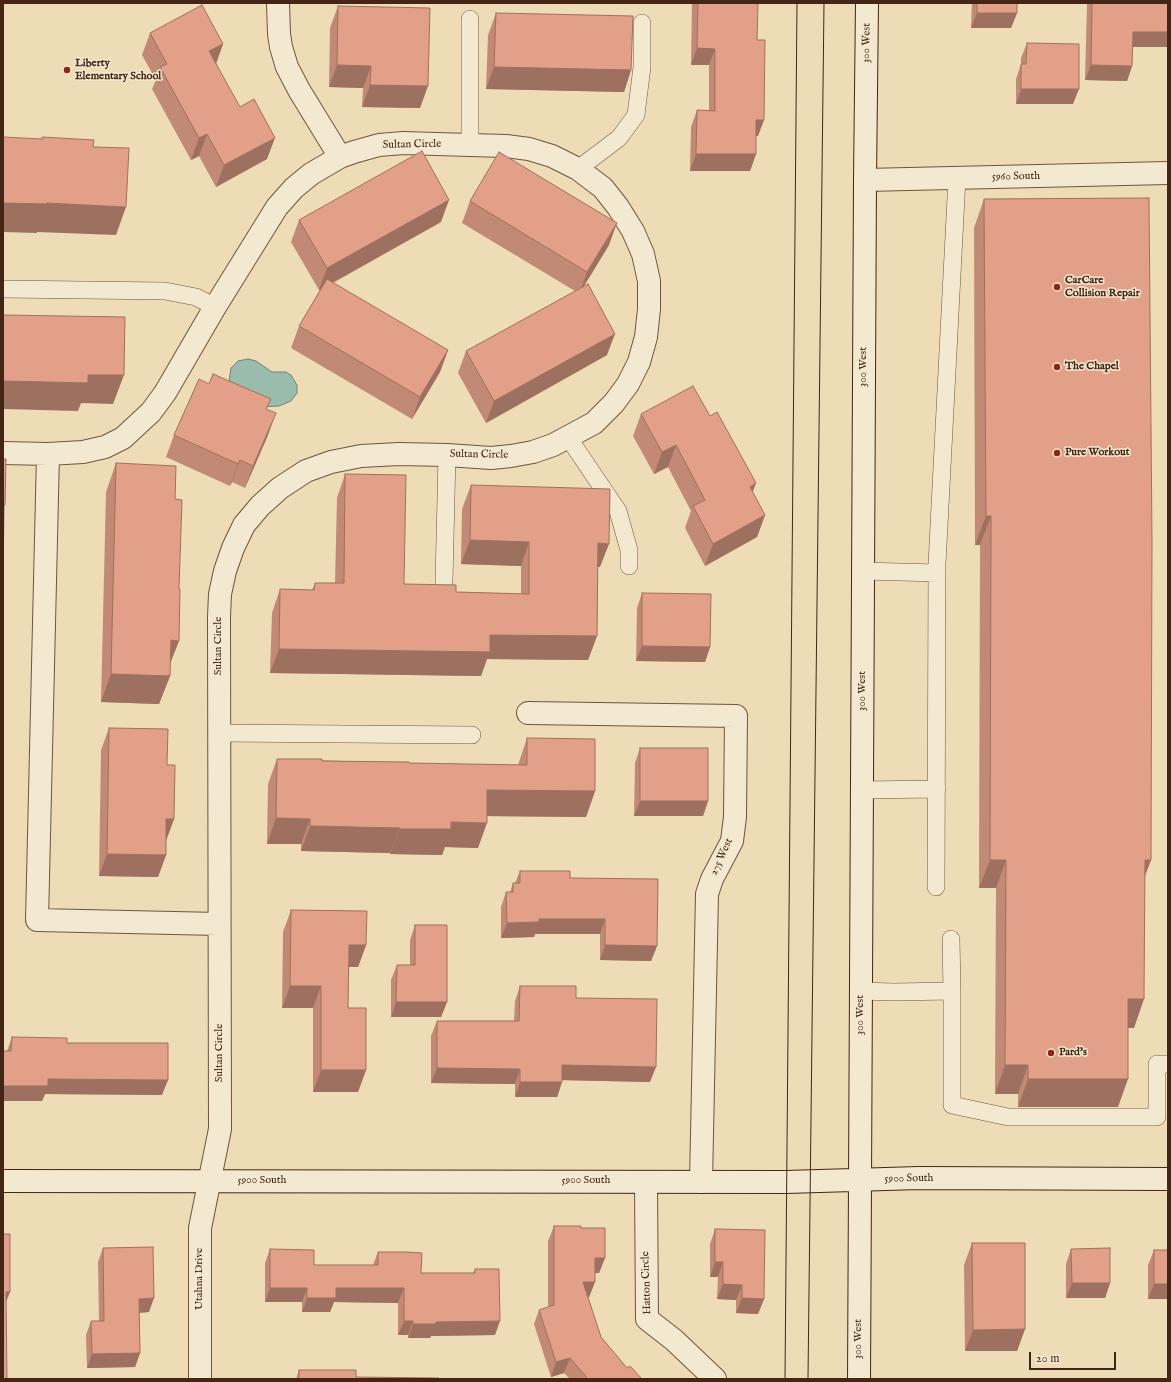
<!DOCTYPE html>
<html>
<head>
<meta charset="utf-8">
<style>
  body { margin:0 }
  #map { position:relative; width:1171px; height:1382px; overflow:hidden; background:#eddcb6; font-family:"IM FELL English",serif }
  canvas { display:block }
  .frame { position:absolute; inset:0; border:4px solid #452616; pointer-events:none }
  .scale { position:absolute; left:1029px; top:1352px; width:87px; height:18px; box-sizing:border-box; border:2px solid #452616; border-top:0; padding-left:5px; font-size:12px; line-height:14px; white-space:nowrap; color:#452616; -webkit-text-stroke:3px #f3e8d0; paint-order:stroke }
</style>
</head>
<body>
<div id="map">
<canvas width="1171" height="1382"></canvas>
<div class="frame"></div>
<div class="scale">20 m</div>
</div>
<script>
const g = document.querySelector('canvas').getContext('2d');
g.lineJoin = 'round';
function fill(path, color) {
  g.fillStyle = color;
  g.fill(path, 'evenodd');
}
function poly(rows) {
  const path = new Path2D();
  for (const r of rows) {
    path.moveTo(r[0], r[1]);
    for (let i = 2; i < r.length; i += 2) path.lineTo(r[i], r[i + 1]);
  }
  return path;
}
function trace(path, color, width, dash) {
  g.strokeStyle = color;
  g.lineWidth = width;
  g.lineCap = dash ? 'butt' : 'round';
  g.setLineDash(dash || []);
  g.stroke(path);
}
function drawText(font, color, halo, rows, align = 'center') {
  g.font = font + ' "IM FELL English",serif';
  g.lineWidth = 3;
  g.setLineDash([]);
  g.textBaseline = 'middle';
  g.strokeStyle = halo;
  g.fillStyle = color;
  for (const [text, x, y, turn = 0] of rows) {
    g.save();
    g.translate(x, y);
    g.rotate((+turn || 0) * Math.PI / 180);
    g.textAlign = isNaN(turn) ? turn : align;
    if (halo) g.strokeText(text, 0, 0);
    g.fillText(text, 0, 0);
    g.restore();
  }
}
const water = poly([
  [248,359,256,361,272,372,286,372,291,375,297,385,297,393,291,401,279,406,261,407,229,382,231,368,238,361,248,359]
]);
fill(water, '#99bcac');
trace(water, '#778070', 1);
const lane = poly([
  [470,19,470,145],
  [578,169,619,138,636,115,642,67,642,23],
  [3,289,165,291,196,297,215,307],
  [568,437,618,511,629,550,629,566],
  [863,571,937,573],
  [444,581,447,455],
  [219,733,472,735],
  [862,790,937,789],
  [936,887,937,564,957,178],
  [861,991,893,992,952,991,951,939],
  [952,991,952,1105,1008,1117,1157,1117,1157,1064,1168,1064]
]);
const street = poly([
  [278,3,279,34,281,47,287,67,299,90,340,157],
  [865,180,1168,173],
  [3,453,48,454,83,452,105,447,123,438,151,412,165,393,215,307,277,207,294,188,311,174,340,157,354,152,379,145,403,143,470,145,506,146,529,149,552,156,578,169,603,188,618,207,633,231,643,254,649,281,649,309,646,337,639,362,628,384,614,403,594,423,553,445,533,452,511,456,491,458,447,455,399,454,361,456,331,462,306,471,280,488,260,506,244,525,233,548,225,571,220,594,219,617,220,1129,200,1228,200,1379],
  [48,454,37,920,219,924],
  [528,713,736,716,735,817,732,841,712,879,707,894,701,1182],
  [646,1182,647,1319,674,1340,715,1379]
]);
const secondary = poly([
  [3,1181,786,1182,919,1178,1168,1179],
  [859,1379,865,180,867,3]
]);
trace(lane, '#6f543e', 18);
trace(street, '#6f543e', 24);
trace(secondary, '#452616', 24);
trace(lane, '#f3e8d0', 17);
trace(street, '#f3e8d0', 22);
trace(secondary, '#f3e8d0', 22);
trace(poly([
  [785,1379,797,3],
  [808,1379,824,3]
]), '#452616', 1);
fill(poly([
  [692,3,756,3,757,40,758,136,756,136,756,154,750,171,690,171,691,127,697,110,709,111,709,65,691,65],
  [972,3,1017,3,1017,13,1011,28,971,28],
  [1087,3,1168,3,1168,47,1133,47,1132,66,1127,81,1085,80],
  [338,6,420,108,362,107,363,88,329,87,330,28],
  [496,13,631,70,624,92,486,89,488,35],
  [150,33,223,44,216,64,267,159,216,187,199,156,191,160,152,89,156,80,142,55],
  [1027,43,1073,104,1016,104,1016,79,1021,64,1021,58],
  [984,199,1151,860,1145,876,1134,1028,1128,1028,1118,1107,1018,1107,1018,1094,995,1094,996,888,979,888,980,545,975,545,974,228],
  [470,201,609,245,584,286,607,355,486,423,458,373,466,351,575,291,462,223],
  [299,220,441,222,333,283,448,350,440,372,412,419,291,348,299,326,320,290,319,290,291,242],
  [267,409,268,435,245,488,232,482,230,486,166,457,174,435],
  [641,414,710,416,765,515,757,537,705,566,685,528,691,511,668,467,654,474,633,436],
  [116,463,175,499,179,589,170,664,170,676,159,704,101,702,106,492],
  [345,474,404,584,456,592,521,594,521,566,461,564,462,509,471,485,600,567,598,567,597,636,588,660,487,659,481,676,270,673,272,613,280,589,312,590,315,583,335,583,337,498],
  [642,593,710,647,705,662,636,661,637,608],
  [109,728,167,765,174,819,166,840,166,855,158,877,99,876,101,750],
  [527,738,595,791,586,817,487,816,478,848,445,847,442,855,390,854,390,853,301,851,301,844,267,844,268,784,277,759,409,763,518,765],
  [640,748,708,801,703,816,634,816,635,763],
  [520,871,570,878,657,946,651,961,600,960,600,934,535,934,534,937,501,938,501,907,506,892,510,892,513,883,515,883],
  [291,910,366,945,358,967,349,967,348,1008,366,1070,358,1092,313,1092,313,1008,282,1008,283,932],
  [415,925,447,1002,441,1017,391,1017,391,980,397,965,410,965,410,940],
  [520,986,576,998,650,1082,562,1080,562,1082,557,1097,515,1097,515,1084,431,1083,431,1036,437,1021,514,1021,515,1001],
  [12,1037,67,1043,162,1095,45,1094,42,1101,3,1101,3,1051,7,1051],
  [554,1226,581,1228,605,1258,599,1273,595,1273,595,1282,589,1297,588,1297,601,1337,627,1368,642,1379,570,1379,564,1373,551,1377,534,1324,539,1310,548,1307,548,1241],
  [715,1229,764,1299,758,1314,736,1313,736,1300,717,1299,718,1277,710,1277,710,1244],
  [972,1243,1025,1329,1017,1351,965,1351,964,1265],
  [103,1248,149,1312,139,1313,140,1353,135,1367,87,1368,86,1335,91,1321,99,1321,98,1262],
  [270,1249,314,1265,373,1265,378,1252,421,1273,473,1273,475,1269,495,1335,431,1336,430,1338,408,1338,408,1335,398,1335,398,1303,334,1302,330,1312,302,1312,302,1302,265,1302,265,1263],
  [1071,1249,1110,1283,1105,1298,1066,1298,1066,1264],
  [1154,1250,1168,1299,1148,1299,1148,1265],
  [299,1370,356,1377,439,1379,296,1379]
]), '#c28a75');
fill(poly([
  [977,13,1017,13,1011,28,971,28],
  [1133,32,1168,32,1168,47,1128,47],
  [223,44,215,66,209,51],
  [697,48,715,49,709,65,691,65],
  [337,65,371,66,363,88,329,87],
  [1091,65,1132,66,1127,81,1085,80],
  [494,67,631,70,624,92,486,89],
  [370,85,428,86,420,108,362,107],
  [1021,89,1079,89,1073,104,1016,104],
  [756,120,764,120,758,136,750,136],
  [207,134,199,156,191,160,199,138],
  [275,138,267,159,216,187,224,165],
  [696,154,756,154,750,171,690,171],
  [449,200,441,222,319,290,327,268],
  [3,203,47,203,126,207,116,235,37,232,37,233,3,232],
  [617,223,609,245,579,294,587,272],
  [615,334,607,355,486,423,494,401],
  [448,350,440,372,412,419,420,397],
  [88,375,124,375,113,404,81,403,78,411,3,409,3,381],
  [276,413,268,435,245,488,253,466],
  [676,445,668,467,654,474,662,452],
  [240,460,232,482,230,486,238,464],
  [756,483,748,505,750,487],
  [765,515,757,537,705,566,713,544],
  [986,516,991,516,980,545,975,545],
  [470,540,529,542,521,566,461,564],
  [598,543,609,544,600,567,589,567],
  [490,635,597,636,588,660,487,659,481,676,270,673,279,649],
  [171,640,179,641,168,669],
  [642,646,710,647,705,662,636,661],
  [111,674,170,676,159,704,101,702],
  [487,790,595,791,586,817,478,816],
  [640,801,708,801,703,816,634,816],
  [276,818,310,819,301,844,267,844],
  [166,819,174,819,166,841],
  [451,822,487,823,478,848,445,847,442,855,390,854,400,829],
  [310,826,400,828,390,853,301,851],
  [107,854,166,855,158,877,99,876],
  [990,860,1006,860,996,888,979,888],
  [1145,860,1151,860,1140,888],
  [539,919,605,919,600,934,535,934,534,937,501,938,507,923],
  [349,945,366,945,358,967,341,967],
  [605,945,657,946,651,961,600,960],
  [290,986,321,986,313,1008,282,1008],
  [1128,999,1144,999,1134,1028,1118,1028],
  [396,1002,447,1002,441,1017,391,1017],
  [562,1065,656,1067,650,1082,557,1080],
  [1005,1065,1028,1065,1018,1094,995,1094],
  [437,1068,520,1069,515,1084,431,1083],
  [321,1070,366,1070,358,1092,313,1092],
  [48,1079,168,1080,162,1095,45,1094,42,1101,3,1101,3,1086],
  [1028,1079,1128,1079,1118,1107,1018,1107],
  [520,1082,562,1082,557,1097,515,1097],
  [595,1258,605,1258,599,1273,589,1273],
  [715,1262,723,1262,718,1277,710,1277],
  [583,1282,595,1282,589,1297,577,1297],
  [1072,1283,1110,1283,1105,1298,1066,1298],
  [723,1284,742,1285,736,1300,717,1299],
  [1154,1284,1168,1284,1168,1299,1148,1299],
  [270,1288,307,1288,302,1302,265,1302],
  [336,1288,404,1288,398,1303,334,1302,330,1312,302,1312,307,1298],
  [6,1292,10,1292,4,1307],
  [154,1298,149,1312,134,1313,139,1299],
  [742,1298,764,1299,758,1314,736,1313],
  [404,1321,413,1321,408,1335,398,1335],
  [500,1321,495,1335,431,1336,430,1338,408,1338,413,1324,436,1322],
  [1025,1329,1017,1351,965,1351,973,1330],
  [140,1353,135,1367,87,1368,92,1354],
  [570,1358,564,1373,551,1377,556,1362]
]), '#9e705f');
const building = poly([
  [698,3,756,3,756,4,758,4,757,40,765,40,764,120,756,120,756,154,696,154,697,110,715,111,715,49,697,48,698,3],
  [977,3,1017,3,1017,13,977,13,977,3],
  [1092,3,1168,3,1168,32,1133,32,1132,66,1091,65,1092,3],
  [202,5,223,44,209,51,240,107,254,99,275,138,224,165,207,134,199,138,160,67,167,64,150,33,202,5],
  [338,6,430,8,428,86,370,85,371,66,337,65,338,6],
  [496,13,633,16,631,70,494,67,496,13],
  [1027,43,1079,44,1079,89,1021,89,1021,64,1026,64,1027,43],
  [3,137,42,139,42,137,94,140,93,147,129,148,126,207,47,203,47,204,3,203,3,137],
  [422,151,449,200,327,268,299,220,422,151],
  [499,152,617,223,587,272,470,201,499,152],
  [1149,198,1152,541,1151,860,1145,860,1144,999,1128,999,1128,1079,1028,1079,1028,1065,1005,1065,1006,860,990,860,991,516,986,516,984,199,1149,198],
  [327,279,448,350,420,397,299,326,327,279],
  [588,284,615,334,494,401,466,351,588,284],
  [3,315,125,317,124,375,88,375,88,383,3,381,3,315],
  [213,374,271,399,266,409,276,413,253,466,240,460,238,464,174,435,199,379,209,384,213,374],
  [693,386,710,416,717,412,756,483,750,487,765,515,713,544,693,506,705,500,676,445,662,452,641,414,693,386],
  [3,459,6,459,5,505,4,505,3,580,3,459],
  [116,463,176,466,175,499,182,500,179,589,180,589,179,641,171,640,170,676,111,674,116,463],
  [345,474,406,475,404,584,456,585,456,592,529,594,529,542,470,540,471,485,610,489,609,544,598,543,597,636,490,635,490,652,279,649,280,589,314,590,315,583,344,583,345,474],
  [642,593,711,594,710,647,642,646,642,593],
  [109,728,168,729,167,765,175,765,174,819,166,819,166,855,107,854,109,728],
  [527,738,595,739,595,791,487,790,487,823,451,822,451,829,400,829,400,828,310,826,310,819,276,818,277,759,322,759,322,761,409,762,409,763,527,765,527,738],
  [640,748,708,748,708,801,640,801,640,748],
  [520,871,570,871,570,878,658,879,657,946,605,945,605,919,539,919,539,922,507,923,506,892,513,892,513,883,520,883,520,871],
  [291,910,367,911,366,945,349,945,348,1008,366,1008,366,1070,321,1070,321,986,290,986,291,910],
  [415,925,447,925,447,1002,396,1002,397,965,415,965,415,925],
  [520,986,576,986,576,998,657,999,656,1067,562,1065,562,1082,520,1082,520,1069,437,1068,437,1021,519,1021,520,986],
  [12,1037,67,1038,67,1043,168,1043,168,1080,48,1079,48,1086,3,1086,3,1051,11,1051,12,1037],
  [554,1226,581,1226,581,1228,605,1228,605,1258,595,1258,595,1282,583,1282,601,1337,627,1368,630,1366,642,1379,588,1379,570,1358,556,1362,539,1310,554,1305,554,1226],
  [715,1229,765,1230,764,1299,742,1298,742,1285,723,1284,723,1262,715,1262,715,1229],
  [3,1234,10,1234,10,1292,6,1292,7,1379,3,1379,3,1234],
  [972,1243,1025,1243,1025,1329,973,1330,972,1243],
  [153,1247,154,1298,139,1299,140,1353,92,1354,91,1321,104,1321,103,1248,153,1247],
  [1110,1248,1110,1283,1072,1283,1071,1249,1110,1248],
  [270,1249,314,1250,314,1265,378,1265,378,1252,407,1252,422,1253,421,1273,475,1273,475,1269,499,1269,500,1321,436,1322,436,1324,413,1324,413,1321,404,1321,404,1288,336,1288,336,1298,307,1298,307,1288,270,1288,270,1249],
  [1154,1250,1168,1250,1168,1284,1154,1284,1154,1250],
  [299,1370,356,1370,356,1377,439,1378,439,1379,299,1379,299,1370]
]);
fill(building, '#e2a088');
trace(building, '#9e705f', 1);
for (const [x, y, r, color] of [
  [67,70,4,"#8f2418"],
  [1057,287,4,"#8f2418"],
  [1057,367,4,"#8f2418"],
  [1057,453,4,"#8f2418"],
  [1051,1053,4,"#8f2418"]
]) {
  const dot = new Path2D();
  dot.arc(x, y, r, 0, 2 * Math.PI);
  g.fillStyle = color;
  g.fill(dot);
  trace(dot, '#f3e8d0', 1.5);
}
drawText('11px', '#452616', '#f3e8d0', [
  ["300 West",867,43,-89],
  ["Sultan Circle",412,145,-1],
  ["5960 South",1016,177,-1],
  ["300 West",864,367,-90],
  ["Sultan Circle",479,455,1],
  ["Sultan Circle",219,646,-90],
  ["300 West",863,691,-90],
  ["275 West",722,857,-65],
  ["300 West",861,1015,-90],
  ["Sultan Circle",220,1053,-90],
  ["5900 South",909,1179,-1],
  ["5900 South",262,1181],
  ["5900 South",586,1181],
  ["Utahna Drive",200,1279,-90],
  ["Hatton Circle",647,1283,-92],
  ["300 West",859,1339,-90]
]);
drawText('bold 11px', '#452616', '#f3e8d0', [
  ["Liberty",75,64],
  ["Elementary School",75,77],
  ["CarCare",1065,281],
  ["Collision Repair",1065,294],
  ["The Chapel",1065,367],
  ["Pure Workout",1065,453],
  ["Pard's",1059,1053]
], 'left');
</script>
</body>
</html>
